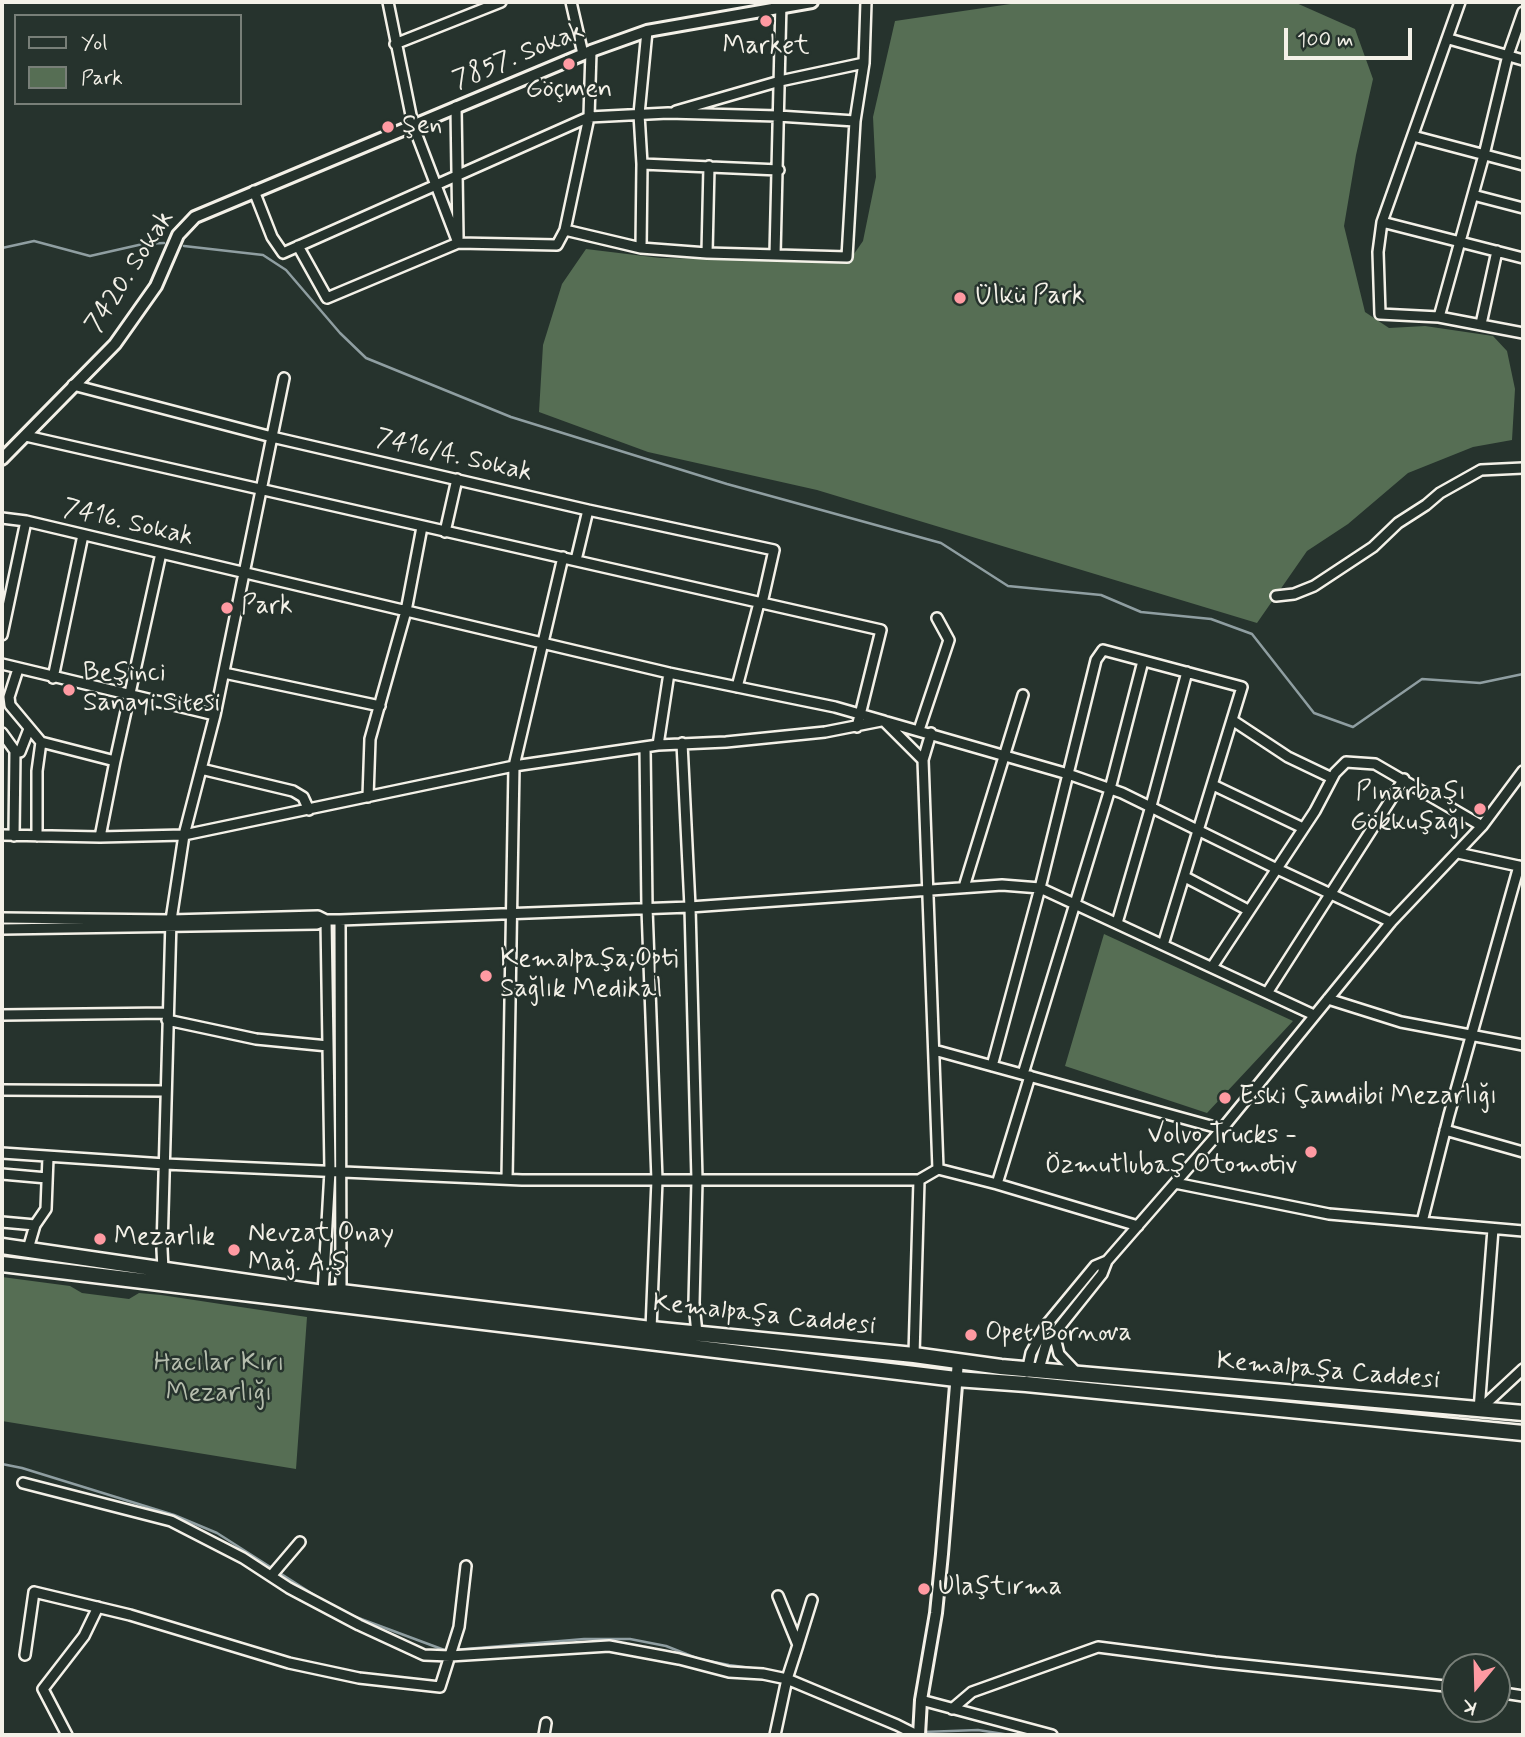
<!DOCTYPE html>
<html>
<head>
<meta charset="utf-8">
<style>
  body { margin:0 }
  #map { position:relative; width:1525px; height:1737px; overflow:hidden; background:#26332d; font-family:Mynerve,sans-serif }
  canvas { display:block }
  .frame { position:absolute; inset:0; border:4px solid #f4f1e8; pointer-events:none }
  .legend { position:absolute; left:14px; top:14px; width:228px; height:91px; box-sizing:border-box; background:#26332d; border:2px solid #787f78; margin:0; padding:9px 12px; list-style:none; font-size:21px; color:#f4f1e8 }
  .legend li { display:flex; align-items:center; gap:14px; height:35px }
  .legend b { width:35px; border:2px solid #787f78 }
  .north { position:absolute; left:1441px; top:1653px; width:70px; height:70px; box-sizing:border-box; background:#26332d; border:2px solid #787f78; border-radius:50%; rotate:199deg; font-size:19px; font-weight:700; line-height:28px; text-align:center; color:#f4f1e8 }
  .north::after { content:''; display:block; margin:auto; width:24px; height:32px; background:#ff9aa2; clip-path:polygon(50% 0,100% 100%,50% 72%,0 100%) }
  .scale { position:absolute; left:1284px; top:28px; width:128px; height:32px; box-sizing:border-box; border:4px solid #f4f1e8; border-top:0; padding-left:9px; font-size:21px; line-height:24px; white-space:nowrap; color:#f4f1e8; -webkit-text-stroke:5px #26332d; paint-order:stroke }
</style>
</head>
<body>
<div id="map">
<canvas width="1525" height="1737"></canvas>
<div class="frame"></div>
<ul class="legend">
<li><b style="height:9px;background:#26332d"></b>Yol</li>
<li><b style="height:19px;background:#566e54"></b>Park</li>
</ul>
<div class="north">K</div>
<div class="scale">100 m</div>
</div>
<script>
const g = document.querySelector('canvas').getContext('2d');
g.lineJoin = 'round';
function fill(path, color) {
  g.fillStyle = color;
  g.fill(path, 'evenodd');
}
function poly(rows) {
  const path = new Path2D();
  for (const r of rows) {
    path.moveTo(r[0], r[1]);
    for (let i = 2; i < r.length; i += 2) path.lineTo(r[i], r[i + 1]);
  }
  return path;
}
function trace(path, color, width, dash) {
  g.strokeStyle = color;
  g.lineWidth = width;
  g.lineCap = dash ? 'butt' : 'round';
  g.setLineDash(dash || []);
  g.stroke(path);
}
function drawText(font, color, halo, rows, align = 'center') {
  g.font = font + ' Mynerve,sans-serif';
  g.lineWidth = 5;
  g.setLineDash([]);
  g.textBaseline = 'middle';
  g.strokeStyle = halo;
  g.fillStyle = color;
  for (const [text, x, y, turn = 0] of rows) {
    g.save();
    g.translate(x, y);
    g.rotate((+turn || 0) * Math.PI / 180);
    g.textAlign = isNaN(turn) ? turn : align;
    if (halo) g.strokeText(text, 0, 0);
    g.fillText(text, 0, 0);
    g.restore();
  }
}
fill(poly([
  [1024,2,1294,2,1355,29,1373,79,1356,155,1344,226,1365,312,1389,328,1425,326,1493,336,1507,351,1515,389,1512,440,1473,447,1408,473,1348,524,1307,551,1257,623,817,490,648,452,539,412,543,345,562,284,586,249,660,258,849,261,863,241,876,177,873,117,895,21],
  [1104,934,1293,1021,1207,1113,1065,1066],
  [2,1277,70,1286,82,1293,129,1299,139,1293,161,1295,307,1317,296,1469,2,1421]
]), '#566e54');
trace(poly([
  [184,246,263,255,286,270,340,333,366,358,511,417,727,484,941,543,1008,586,1101,595,1141,612,1211,619,1252,634,1314,713,1353,727,1422,679,1480,683,1523,674],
  [2,248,34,241,90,256,143,244,164,243],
  [2,1464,22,1468,174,1515,217,1533,333,1607],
  [345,1613,447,1651],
  [454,1650,584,1639,630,1639,666,1646,699,1659,729,1665,765,1670],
  [924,1732,978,1730,1010,1735]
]), '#8f9ea1', 2.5);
const minor = poly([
  [388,2,413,125,458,243],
  [571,2,583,54],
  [1460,2,1382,222,1378,252,1380,314,1439,317,1523,333],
  [1449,39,1523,60],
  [395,44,501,2],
  [456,107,458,238],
  [676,111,780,81,864,63],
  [1413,136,1523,165],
  [642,164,779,170],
  [254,191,272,237,283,253,589,117,668,113,778,116,855,121],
  [1473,195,1523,208],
  [1382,222,1523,258],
  [565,230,641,248,707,253,847,257,855,121,864,63,866,2],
  [298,246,327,298,458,243,557,245,565,230,589,117,591,51],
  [641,248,642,164,639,114,647,31],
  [707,253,709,166],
  [775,255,781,2],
  [1439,317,1484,155,1508,55,1523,12],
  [1481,324,1497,251],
  [73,385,272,437,588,510,774,550,762,603],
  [26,436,881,630,857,727],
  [2,518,26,521,669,673,835,707,884,721,923,760,938,1169,919,1180,522,1180,165,1164,2,1153],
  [445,532,457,479],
  [576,560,588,510],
  [1276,596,1294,594,1314,586,1373,547,1398,523,1426,505,1440,493,1481,470,1523,468],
  [2,635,26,521],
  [2,664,215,715],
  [18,669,9,697,10,705,41,742,37,771,37,836],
  [224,673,380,706],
  [53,678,83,535],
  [737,687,759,603],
  [1232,720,1288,757,1332,778],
  [887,722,1068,774,1122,793,1275,868,1391,922],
  [919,730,949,640,937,618],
  [2,733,15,751,14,836],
  [41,742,115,761],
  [682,743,690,907,697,1180,694,1303,697,1334],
  [658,745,669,673],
  [645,748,647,908,657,1180,651,1329],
  [20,752,29,729],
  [923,760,931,733],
  [201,769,293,791,303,797,309,810],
  [1213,785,1303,828],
  [368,797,370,739,406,611,422,527],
  [2,835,100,837,184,835,514,766,658,745,726,742,825,732,881,721],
  [100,837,115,761,161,553],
  [1458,853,1523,867],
  [1185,877,1248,910],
  [964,887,1023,695],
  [2,918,171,920,318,916,326,920,340,920,690,907,1002,885,1040,888,1314,1015],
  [340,920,341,1292],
  [1117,923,1151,806,1187,672],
  [2,929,317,924,326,920],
  [1212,967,1315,811,1335,773,1346,762,1375,764,1482,826],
  [1267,993,1404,779],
  [1328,999,1401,1022,1523,1045],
  [2,1015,167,1013],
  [167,1020,256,1039,328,1046],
  [934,1050,1222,1129],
  [992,1066,1040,888,1096,660,1103,650,1242,687,1163,945],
  [1023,1074,1110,789,1143,661],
  [2,1090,166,1091],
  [1445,1130,1523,1152],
  [938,1169,997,1184,1138,1226],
  [2,1174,47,1178],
  [507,1179,514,766,563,557],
  [1175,1183,1329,1214,1523,1231],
  [997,1184,1030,1076],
  [2,1222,35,1225],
  [1422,1222,1449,1115,1519,866],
  [28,1249,35,1225,46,1209,48,1157],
  [163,1270,162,1249,171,920,184,835,215,715,284,378],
  [323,1293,330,1171,326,920],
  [1054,1333,1059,1354,1076,1372],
  [914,1355,919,1180],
  [1039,1369,1046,1344,1102,1274,1107,1261,1222,1129,1391,922,1482,826,1523,771],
  [1027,1372,1031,1353,1047,1324,1095,1266,1107,1261],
  [1479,1410,1493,1229],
  [1479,1410,1523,1369],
  [23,1483,171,1521,243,1558,289,1588,359,1625,424,1655,450,1656,609,1646,679,1659,729,1672,763,1674,787,1679,897,1725,917,1735],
  [271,1576,300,1542],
  [778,1596,798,1645,812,1600],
  [25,1655,34,1592,130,1615,289,1663,359,1678,440,1687,459,1627,466,1566],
  [1497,1692,1523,1696],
  [921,1700,1052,1735],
  [952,1709,972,1692,1098,1647,1215,1662,1455,1687],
  [67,1735,43,1689,84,1636,98,1607],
  [544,1735,546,1723],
  [775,1735,787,1679,798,1645]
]);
const tertiary = poly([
  [2,459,115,344,156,286,178,235,195,217,591,51,647,31,812,2],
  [919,1735,921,1700,936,1613,942,1554,958,1361]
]);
const primary = poly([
  [2,1246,323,1293,341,1292,651,1329,914,1355,1001,1367,1523,1413],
  [2,1264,956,1379,1026,1384,1523,1433]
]);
trace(minor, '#f4f1e8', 14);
trace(tertiary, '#f4f1e8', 16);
trace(primary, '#f4f1e8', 19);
trace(minor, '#26332d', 9);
trace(tertiary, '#26332d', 10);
trace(primary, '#26332d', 14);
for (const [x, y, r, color] of [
  [766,21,7,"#ff9aa2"],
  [569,64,7,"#ff9aa2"],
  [388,127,7,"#ff9aa2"],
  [960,298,7,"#ff9aa2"],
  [227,608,7,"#ff9aa2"],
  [69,690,7,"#ff9aa2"],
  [1480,809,7,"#ff9aa2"],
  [486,976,7,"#ff9aa2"],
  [1225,1098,7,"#ff9aa2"],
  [1311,1152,7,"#ff9aa2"],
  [100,1239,7,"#ff9aa2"],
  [234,1250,7,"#ff9aa2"],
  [971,1335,7,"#ff9aa2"],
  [924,1589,7,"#ff9aa2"]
]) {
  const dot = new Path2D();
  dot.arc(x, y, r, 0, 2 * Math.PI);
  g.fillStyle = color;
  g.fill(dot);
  trace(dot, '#26332d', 2.5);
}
drawText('26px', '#f4f1e8', '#26332d', [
  ["Market",766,48,"center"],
  ["Göçmen",569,91,"center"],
  ["Şen",402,127],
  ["Ülkü Park",974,298],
  ["Park",241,608],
  ["Beşinci",83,675],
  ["Sanayi Sitesi",83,705],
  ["Pınarbaşı",1466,794,"right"],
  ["Gökkuşağı",1466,824,"right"],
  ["Kemalpaşa;Opti",500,961],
  ["Sağlık Medikal",500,991],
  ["Eski Çamdibi Mezarlığı",1239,1098],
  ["Volvo Trucks -",1297,1137,"right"],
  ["Özmutlubaş Otomotiv",1297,1167,"right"],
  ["Nevzat Onay",248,1235],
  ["Mağ. A.ş",248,1265],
  ["Mezarlık",114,1239],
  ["Opet Bornova",985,1335],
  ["Ulaştırma",938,1589]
], 'left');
drawText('26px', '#f4f1e8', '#26332d', [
  ["7857. Sokak",519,57,-22],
  ["7420. Sokak",131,272,-57],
  ["7416/4. Sokak",454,457,13],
  ["7416. Sokak",128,524,13],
  ["Kemalpaşa Caddesi",764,1316,6],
  ["Kemalpaşa Caddesi",1328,1372,5]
]);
drawText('26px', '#b5bdad', '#26332d', [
  ["Hacılar Kırı",219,1365],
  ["Mezarlığı",219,1395]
]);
</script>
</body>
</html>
